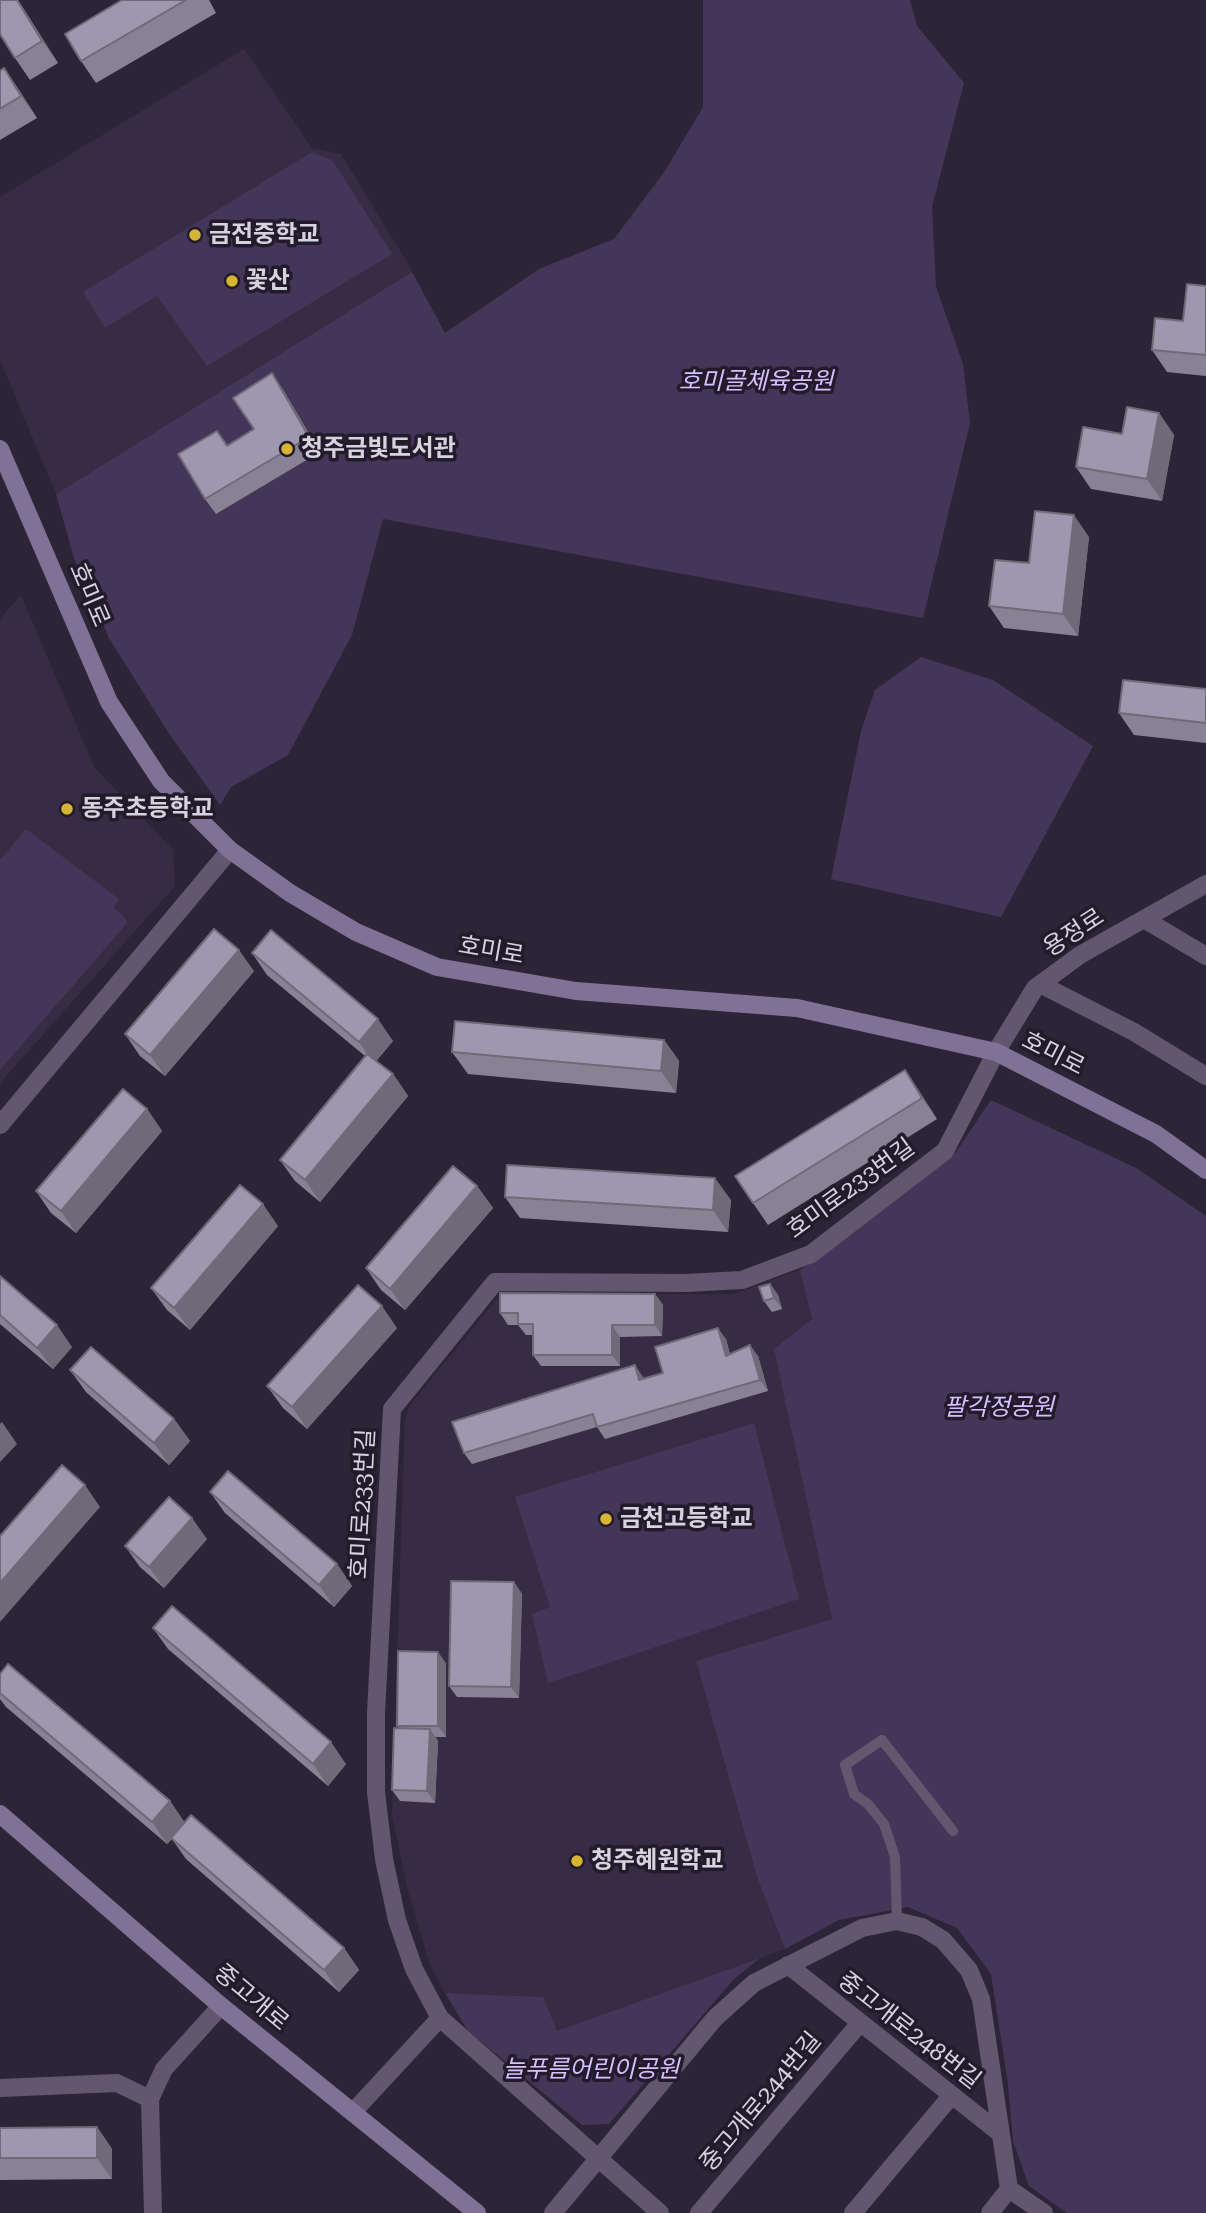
<!DOCTYPE html>
<html>
<head>
<meta charset="utf-8">
<style>
  body { margin:0 }
  canvas { display:block; background:#2c2537 }
</style>
</head>
<body>
<canvas width="1206" height="2213"></canvas>
<script>
const g = document.querySelector('canvas').getContext('2d');
g.lineJoin = 'round';
function fill(path, color) {
  g.fillStyle = color;
  g.fill(path, 'evenodd');
}
function poly(rows) {
  const path = new Path2D();
  for (const r of rows) {
    path.moveTo(r[0], r[1]);
    for (let i = 2; i < r.length; i += 2) path.lineTo(r[i], r[i + 1]);
  }
  return path;
}
function trace(path, color, width, dash) {
  g.strokeStyle = color;
  g.lineWidth = width;
  g.lineCap = dash ? 'butt' : 'round';
  g.setLineDash(dash || []);
  g.stroke(path);
}
function drawText(font, color, halo, rows, align = 'center') {
  g.font = font + ' "Roboto Serif","Noto Sans KR",serif';
  g.lineWidth = 7;
  g.setLineDash([]);
  g.textBaseline = 'middle';
  g.strokeStyle = halo;
  g.fillStyle = color;
  for (const [text, x, y, turn = 0] of rows) {
    g.save();
    g.translate(x, y);
    g.rotate((+turn || 0) * Math.PI / 180);
    g.textAlign = isNaN(turn) ? turn : align;
    if (halo) g.strokeText(text, 0, 0);
    g.fillText(text, 0, 0);
    g.restore();
  }
}
fill(poly([
  [244,49,312,148,341,154,413,272,56,494,0,360,0,197],
  [21,595,94,767,173,850,175,886,0,1083,0,619],
  [800,1270,812,1319,774,1349,832,1619,696,1661,757,1877,785,1949,556,2032,543,1997,445,1993,431,1968,407,1887,392,1815,405,1418,411,1404,501,1294,733,1294]
]), '#362c44');
fill(poly([
  [703,0,910,0,917,26,964,83,932,207,936,287,963,364,970,423,923,618,383,519,352,635,288,755,231,787,220,805,168,732,109,638,74,558,56,494,412,272,445,333,539,269,614,239,665,171,703,107],
  [312,152,333,161,392,254,207,366,157,296,105,328,83,292],
  [921,657,993,680,1093,746,1001,917,831,879,861,731,875,690],
  [26,829,119,899,114,907,128,922,0,1070,0,860],
  [991,1100,1136,1168,1206,1216,1206,2213,1067,2213,1029,2186,1013,2141,1008,2084,991,1974,957,1928,908,1907,839,1920,785,1949,757,1877,696,1661,832,1619,774,1349,812,1319,800,1270,956,1152],
  [754,1423,799,1599,548,1683,532,1614,550,1607,515,1497],
  [760,1958,734,1979,609,2124,582,2125,468,2031,445,1993,543,1997,557,2031]
]), '#443659');
trace(poly([
  [897,1921,895,1857,884,1824,868,1804,854,1794,845,1765,882,1740,953,1831]
]), '#61586f', 10);
trace(poly([
  [1144,919,1206,956],
  [1040,984,1134,1032,1206,1076],
  [0,1125,230,850],
  [788,1965,1001,2134],
  [0,2088,117,2083,150,2099],
  [353,2112,440,2018],
  [153,2213,150,2099,164,2069,221,2006],
  [553,2213,715,2018,754,1983,862,1928,897,1921,922,1927,943,1940,969,1970,981,1999,1009,2189,1044,2213],
  [660,2213,440,2018,414,1969,397,1920,384,1859,376,1792,376,1713,392,1409,495,1282,686,1283,742,1280,811,1254,945,1151,996,1052,1035,988,1080,955,1206,884],
  [699,2213,860,2023],
  [853,2213,952,2095],
  [990,2213,1009,2189]
]), '#61586f', 18);
trace(poly([
  [0,449,109,702,161,781,230,850,290,893,356,932,437,967,576,991,797,1008,996,1052,1156,1134,1206,1170],
  [0,1814,221,2006,477,2213]
]), '#807296', 18);
fill(poly([
  [18,0,58,63,30,80,15,58],
  [122,0,209,0,216,13,96,83,81,61],
  [4,68,19,90,37,118,0,140,0,71],
  [1206,286,1206,376,1167,372,1152,350,1183,321],
  [282,388,320,452,216,514,205,499,217,431,227,445,254,429],
  [1159,413,1174,435,1162,501,1091,489,1076,467,1122,434],
  [1089,537,1078,636,1004,628,989,606,1029,563],
  [1206,689,1206,743,1134,735,1119,713],
  [252,953,393,1041,376,1061,393,1074,408,1096,320,1202,295,1181,280,1160,365,1056,267,975],
  [254,971,165,1076,140,1056,125,1034],
  [664,1040,679,1061,676,1093,468,1074,452,1052],
  [905,1070,937,1119,768,1225,753,1203],
  [147,1109,162,1131,76,1233,51,1213,36,1191],
  [477,1186,493,1208,405,1310,381,1290,366,1268],
  [505,1197,731,1200,728,1232,520,1218],
  [278,1226,190,1330,167,1310,151,1288],
  [0,1276,72,1347,53,1369,0,1324],
  [770,1284,778,1295,782,1309,772,1312,764,1301],
  [655,1294,663,1305,662,1336,620,1337,620,1366,541,1366,533,1355,533,1335,526,1335,518,1325,508,1325,500,1313],
  [397,1328,307,1429,283,1408,267,1386],
  [726,1339,730,1354,758,1356,768,1391,605,1439,597,1427,472,1464,464,1453,643,1377,644,1379,663,1373],
  [70,1370,174,1419,190,1441,169,1465,86,1392],
  [210,1492,337,1564,352,1586,334,1607,225,1513],
  [207,1539,164,1588,140,1567,125,1546],
  [514,1582,522,1594,519,1698,457,1697,449,1686],
  [153,1628,346,1764,328,1786,168,1649],
  [446,1663,446,1737,435,1737,438,1741,435,1803,400,1801,392,1790,399,1728,397,1726],
  [0,1674,170,1801,184,1822,344,1948,359,1970,339,1992,186,1859,172,1839,167,1844,6,1707,0,1699],
  [97,2127,112,2149,112,2179,0,2180,0,2128]
]), '#898295');
fill(poly([
  [17,0,18,0,58,63,42,41],
  [4,68,19,90,37,118,21,96],
  [272,373,282,388,320,452,309,437],
  [1159,413,1174,435,1162,501,1147,479],
  [1074,515,1089,537,1078,636,1063,614],
  [239,950,254,971,165,1076,150,1055],
  [378,1019,393,1041,374,1064,359,1042],
  [664,1040,679,1061,676,1093,661,1071],
  [905,1070,920,1092,937,1119,922,1098],
  [393,1074,408,1096,320,1202,305,1180],
  [147,1109,162,1131,76,1233,61,1211],
  [715,1178,731,1200,728,1232,713,1210],
  [477,1186,493,1208,405,1310,390,1289],
  [263,1204,278,1226,190,1330,174,1308],
  [770,1284,778,1295,782,1309,774,1298],
  [655,1294,663,1305,662,1336,655,1325],
  [382,1306,397,1328,307,1429,292,1407],
  [57,1325,72,1347,53,1369,37,1348],
  [612,1325,620,1337,620,1366,612,1355],
  [718,1328,726,1339,733,1367,726,1356],
  [750,1345,758,1356,768,1391,760,1380],
  [635,1365,643,1377,647,1391,639,1380],
  [174,1419,190,1441,169,1465,154,1443],
  [2,1422,17,1444,0,1462,0,1424],
  [85,1485,100,1507,0,1622,0,1583],
  [192,1518,207,1539,164,1588,149,1567],
  [337,1564,352,1586,334,1607,319,1585],
  [514,1582,522,1594,519,1698,511,1687],
  [438,1652,446,1663,446,1737,438,1726],
  [430,1729,438,1741,435,1803,427,1791],
  [331,1742,346,1764,328,1786,313,1764],
  [170,1801,185,1823,167,1844,152,1822],
  [344,1948,359,1970,339,1992,324,1970],
  [97,2127,112,2149,112,2179,97,2158]
]), '#6f6a79');
const building = poly([
  [0,0,17,0,42,41,15,58,0,34,0,0],
  [122,0,186,0,81,61,65,34,122,0],
  [4,68,21,96,0,109,0,71,4,68],
  [1187,284,1206,286,1206,355,1152,350,1155,318,1183,321,1187,284],
  [272,373,309,437,205,499,178,454,217,431,227,446,254,429,233,398,272,373],
  [1127,407,1159,413,1147,479,1076,467,1083,427,1122,434,1127,407],
  [1035,511,1074,515,1063,614,989,606,995,560,1029,563,1035,511],
  [1123,680,1206,689,1206,723,1119,713,1123,680],
  [214,929,239,950,150,1055,125,1034,214,929],
  [271,930,378,1019,359,1042,252,953,271,930],
  [455,1021,664,1040,661,1071,452,1052,455,1021],
  [367,1054,393,1074,305,1180,280,1160,367,1054],
  [905,1070,922,1098,753,1203,735,1176,905,1070],
  [123,1089,147,1109,61,1211,36,1191,123,1089],
  [507,1165,715,1178,713,1210,505,1197,507,1165],
  [453,1166,477,1186,390,1289,366,1268,453,1166],
  [240,1185,263,1204,174,1308,151,1288,240,1185],
  [0,1276,57,1325,37,1348,0,1315,0,1276],
  [770,1284,774,1298,764,1301,759,1287,770,1284],
  [358,1285,382,1306,292,1407,267,1386,358,1285],
  [500,1293,655,1294,655,1325,612,1325,612,1355,533,1355,533,1324,518,1324,518,1313,500,1313,500,1293],
  [718,1328,726,1356,750,1345,760,1380,597,1427,593,1414,464,1453,452,1422,635,1365,639,1380,663,1373,655,1347,718,1328],
  [91,1347,174,1419,154,1443,70,1370,91,1347],
  [62,1465,85,1485,0,1583,0,1536,62,1465],
  [228,1471,337,1564,319,1585,210,1492,228,1471],
  [169,1497,192,1518,149,1567,125,1546,169,1497],
  [451,1581,514,1582,511,1687,449,1686,451,1581],
  [172,1606,331,1742,313,1764,153,1628,172,1606],
  [398,1651,438,1652,438,1726,397,1726,398,1651],
  [8,1664,170,1801,152,1822,0,1693,0,1674,8,1664],
  [394,1728,430,1729,427,1791,392,1790,394,1728],
  [191,1815,344,1948,324,1970,171,1838,191,1815],
  [97,2127,97,2158,0,2158,0,2128,97,2127]
]);
fill(building, '#9f97ad');
trace(building, '#6f6a79', 2);
for (const [x, y, r, color] of [
  [195,235,7,"#d8b434"],
  [232,281,7,"#d8b434"],
  [287,449,7,"#d8b434"],
  [67,809,7,"#d8b434"],
  [606,1519,7,"#d8b434"],
  [577,1861,7,"#d8b434"]
]) {
  const dot = new Path2D();
  dot.arc(x, y, r, 0, 2 * Math.PI);
  g.fillStyle = color;
  g.fill(dot);
  trace(dot, '#221b2c', 2.5);
}
drawText('bold 24px', '#d6d2de', '#221b2c', [
  ["금전중학교",209,235],
  ["꽃산",246,281],
  ["청주금빛도서관",301,449],
  ["동주초등학교",81,809],
  ["금천고등학교",620,1519],
  ["청주혜원학교",591,1861]
], 'left');
drawText('italic 24px', '#d8bfff', '#221b2c', [
  ["호미골체육공원",756,382],
  ["팔각정공원",999,1408],
  ["늘푸름어린이공원",591,2070]
]);
drawText('24px', '#d6d2de', '#221b2c', [
  ["호미로",89,595,67],
  ["용정로",1074,933,-33],
  ["호미로",491,951,10],
  ["호미로",1053,1054,27],
  ["호미로233번길",851,1189,-36],
  ["호미로233번길",363,1504,-87],
  ["중고개로",251,1998,40],
  ["중고개로248번길",909,2031,38],
  ["중고개로244번길",761,2102,-50]
]);
</script>
</body>
</html>
